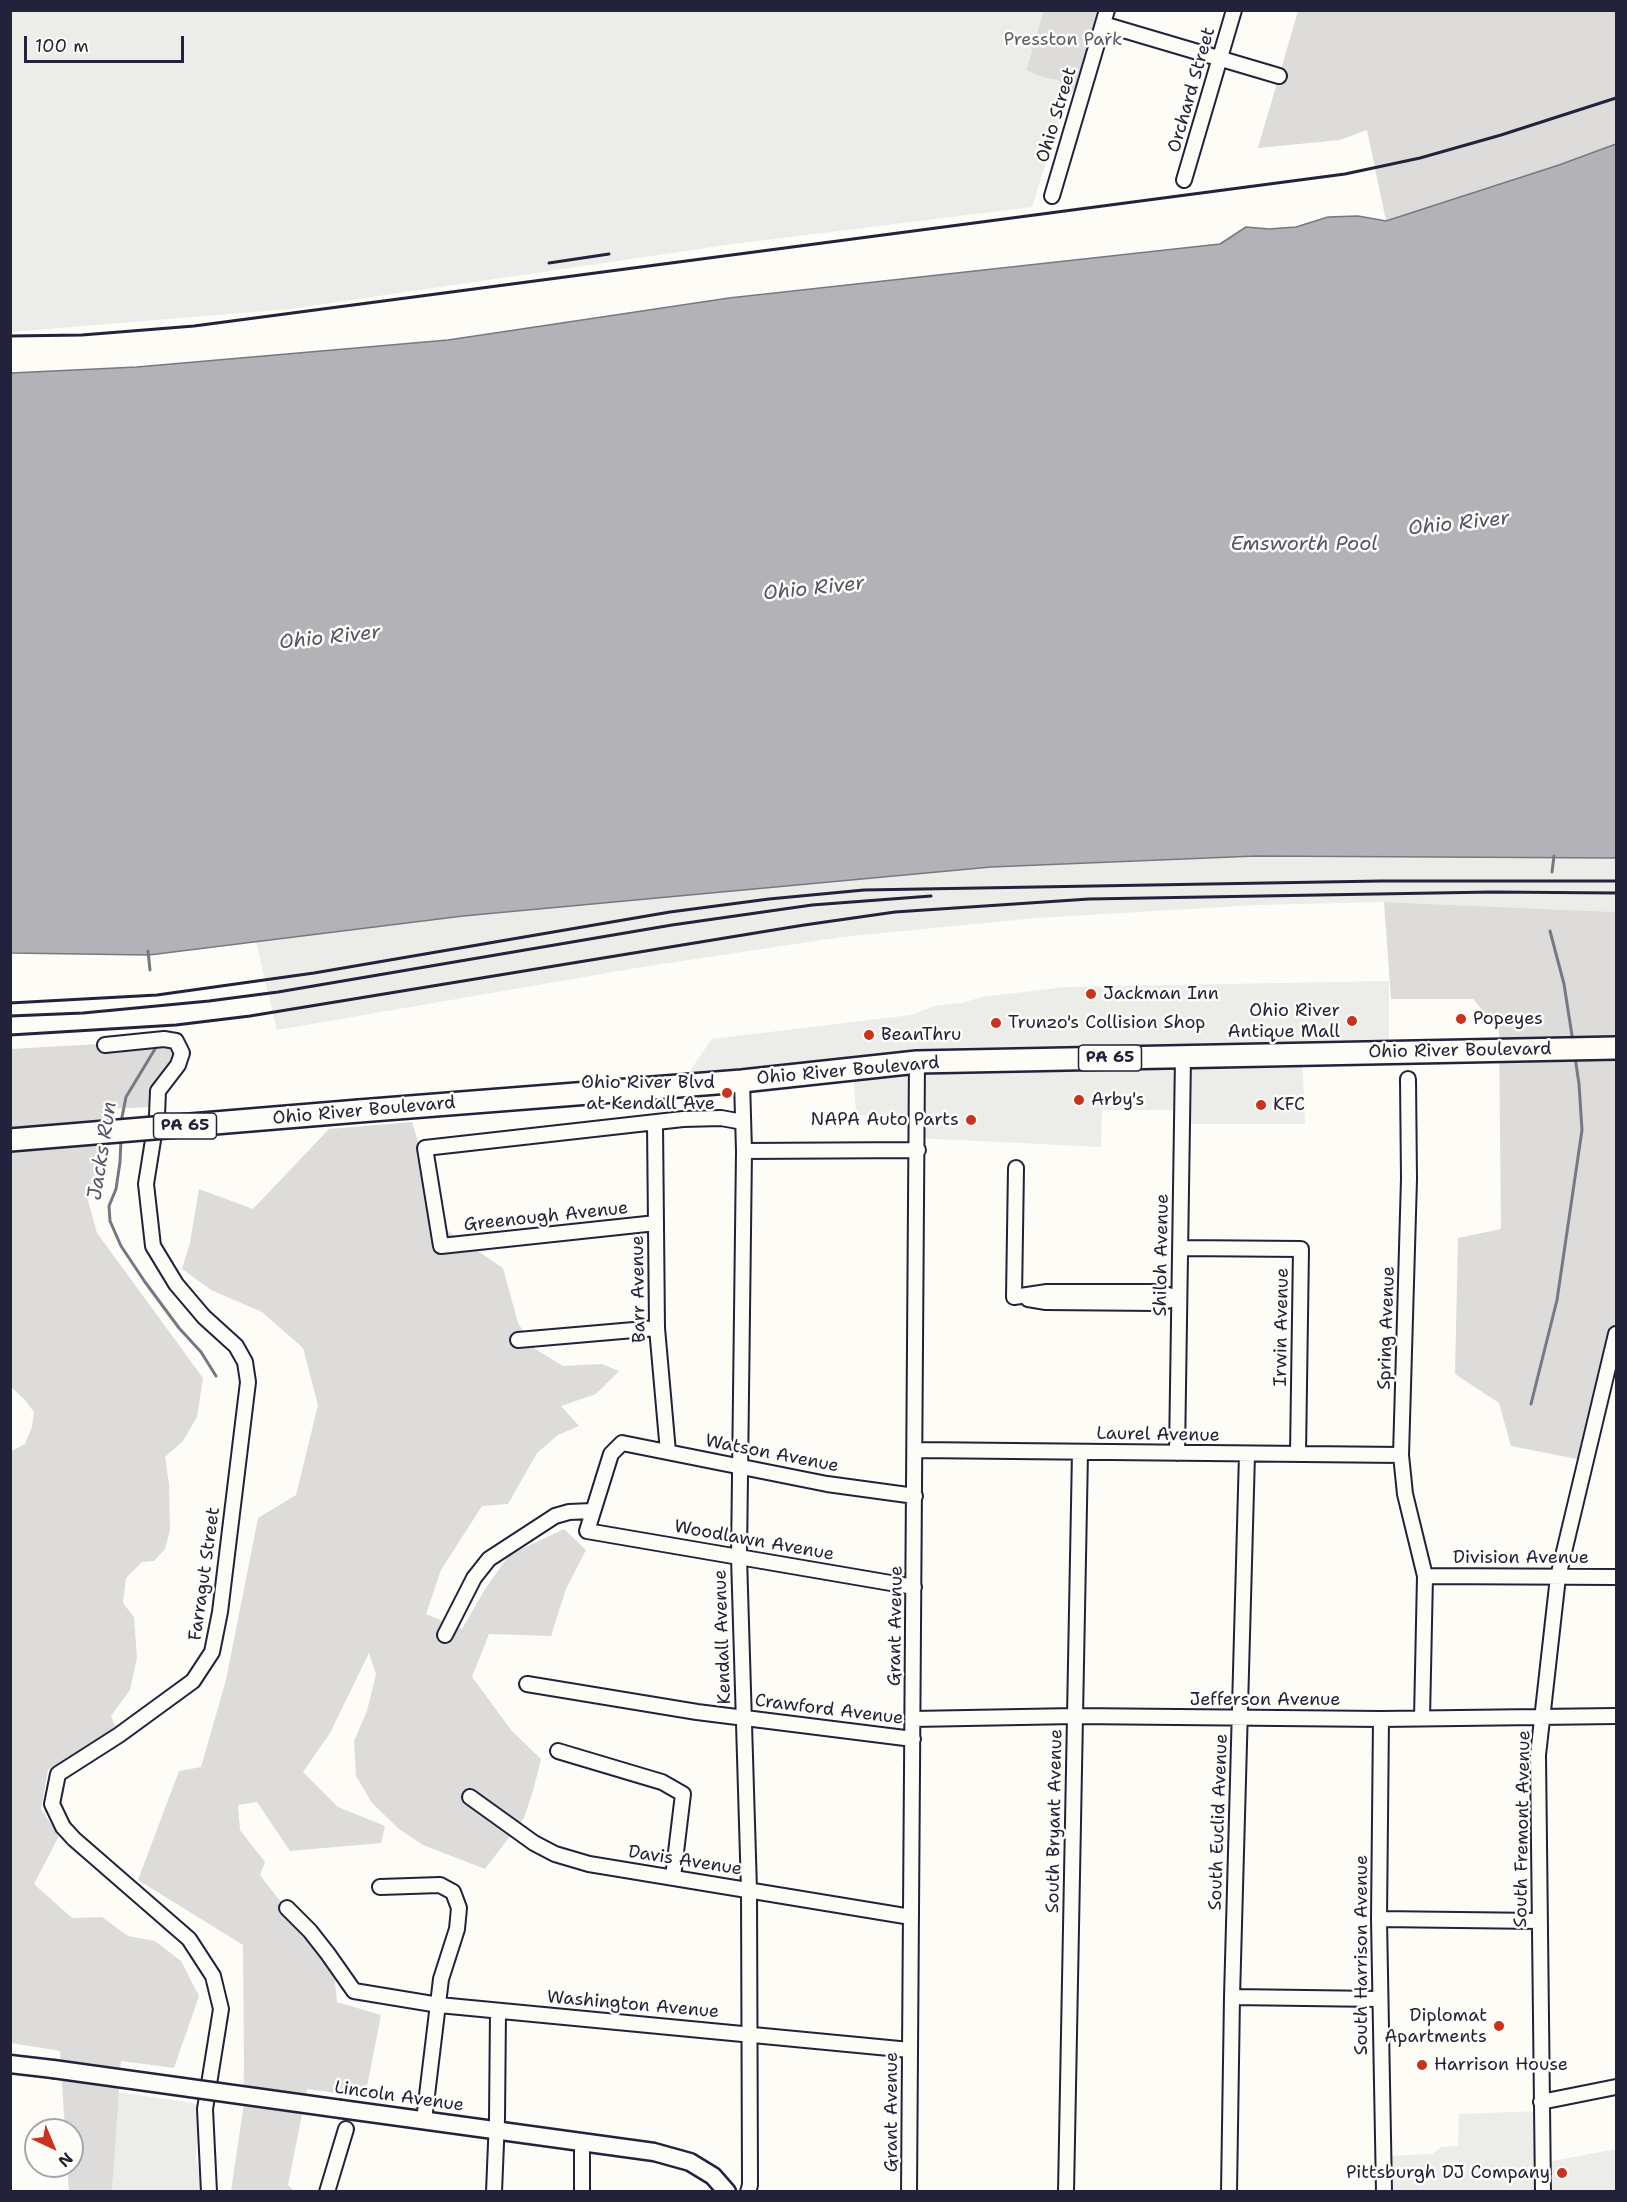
<!DOCTYPE html>
<html>
<head>
<meta charset="utf-8">
<style>
  body { margin:0 }
  #map { position:relative; width:1627px; height:2202px; overflow:hidden; background:#fdfcf7; font-family:"Shantell Sans",sans-serif }
  canvas { display:block }
  .frame { position:absolute; inset:0; border:12px solid #22223b; pointer-events:none }
  .north { position:absolute; left:24px; top:2118px; width:60px; height:60px; box-sizing:border-box; background:#fdfcf7; border:2px solid #a5a5ac; border-radius:50%; rotate:136deg; font-size:16px; font-weight:700; line-height:24px; text-align:center; color:#22223b }
  .north::after { content:''; display:block; margin:auto; width:21px; height:27px; background:#c8321e; clip-path:polygon(50% 0,100% 100%,50% 72%,0 100%) }
  .scale { position:absolute; left:24px; top:36px; width:160px; height:27px; box-sizing:border-box; border:3px solid #22223b; border-top:0; padding-left:8px; font-size:18px; line-height:21px; white-space:nowrap; color:#22223b; -webkit-text-stroke:4px #fdfcf7; paint-order:stroke }
</style>
</head>
<body>
<div id="map">
<canvas width="1627" height="2202"></canvas>
<div class="frame"></div>
<div class="north">N</div>
<div class="scale">100 m</div>
</div>
<script>
const g = document.querySelector('canvas').getContext('2d');
g.lineJoin = 'round';
function fill(path, color) {
  g.fillStyle = color;
  g.fill(path, 'evenodd');
}
function poly(rows) {
  const path = new Path2D();
  for (const r of rows) {
    path.moveTo(r[0], r[1]);
    for (let i = 2; i < r.length; i += 2) path.lineTo(r[i], r[i + 1]);
  }
  return path;
}
function trace(path, color, width, dash) {
  g.strokeStyle = color;
  g.lineWidth = width;
  g.lineCap = dash ? 'butt' : 'round';
  g.setLineDash(dash || []);
  g.stroke(path);
}
function drawText(font, color, halo, rows, align = 'center') {
  g.font = font + ' "Shantell Sans",sans-serif';
  g.lineWidth = 5;
  g.setLineDash([]);
  g.textBaseline = 'middle';
  g.strokeStyle = halo;
  g.fillStyle = color;
  for (const [text, x, y, turn = 0] of rows) {
    g.save();
    g.translate(x, y);
    g.rotate((+turn || 0) * Math.PI / 180);
    g.textAlign = isNaN(turn) ? turn : align;
    if (halo) g.strokeText(text, 0, 0);
    g.fillText(text, 0, 0);
    g.restore();
  }
}
fill(poly([
  [11,11,1043,11,1026,69,1070,84,1032,207,726,245,290,309,11,332],
  [1256,856,1616,858,1616,912,1384,902,1257,905,1036,918,842,937,642,967,277,1030,256,942,463,916,991,867],
  [1389,981,1389,1052,1302,1054,1305,1124,1182,1124,1182,1110,1102,1110,1101,1147,918,1138,918,1126,856,1114,853,1069,679,1086,712,1039,911,1015,934,1006,962,1003,982,997,1065,987],
  [118,2092,199,2104,196,2158,203,2191,112,2192],
  [1541,2111,1542,2163,1616,2149,1616,2191,1384,2191,1383,2156,1432,2154,1441,2147,1458,2146,1459,2114]
]), '#ecece9');
fill(poly([
  [1043,11,1100,11,1078,86,1075,85,1074,90,1067,97,1061,95,1062,85,1058,80,1043,77,1026,70,1032,50,1030,47,1034,44],
  [1298,11,1616,11,1616,144,1559,165,1386,221,1367,130,1340,140,1258,148],
  [1384,902,1616,912,1616,1334,1587,1461,1511,1446,1499,1403,1455,1374,1458,1238,1501,1229,1499,1031,1473,999,1391,999],
  [99,1044,101,1052,171,1046,176,1053,172,1063,149,1093,152,1107,107,1109,107,1144,87,1197,97,1233,203,1378,197,1417,183,1441,165,1457,169,1484,170,1530,165,1549,154,1561,142,1562,126,1578,123,1603,134,1617,137,1658,130,1690,111,1716,116,1728,48,1770,41,1809,59,1836,34,1884,72,1918,102,1917,128,1936,155,1941,181,1961,199,1996,174,2068,121,2061,112,2191,69,2191,67,2166,72,2166,72,2130,65,2130,60,2051,11,2043,10,1452,25,1444,32,1427,34,1412,24,1399,11,1387,11,1049],
  [412,1122,445,1229,503,1268,518,1323,535,1349,563,1366,602,1364,619,1371,596,1394,561,1406,579,1426,558,1435,537,1453,508,1504,482,1506,441,1570,426,1614,462,1629,485,1589,509,1555,564,1529,586,1550,566,1589,551,1636,489,1634,472,1677,512,1731,541,1759,533,1791,524,1818,485,1869,423,1845,399,1829,372,1803,356,1776,354,1741,367,1711,376,1674,369,1653,330,1733,303,1772,338,1807,385,1826,381,1843,290,1851,257,1802,238,1805,240,1830,265,1862,260,1875,334,1971,337,2002,381,2015,365,2097,307,2089,288,2185,294,2191,231,2191,243,2110,244,2065,243,1945,138,1880,179,1771,201,1767,226,1680,258,1518,296,1495,318,1405,303,1348,262,1312,211,1290,182,1269,190,1243,199,1189,253,1209,329,1129]
]), '#dddcdb');
const water = poly([
  [1616,144,1616,858,1256,856,991,867,463,916,149,955,11,953,11,373,137,367,448,340,729,298,1220,244,1246,227,1269,229,1296,227,1328,217,1358,216,1386,221,1559,165,1616,144]
]);
fill(water, '#b2b2b7');
trace(water, '#787885', 1.5);
trace(poly([
  [1552,872,1554,856],
  [1550,931,1564,984,1573,1042],
  [148,951,150,970],
  [121,1122,126,1097,155,1049],
  [121,1140,120,1162,116,1189,109,1206,110,1221,121,1246,145,1282,179,1328,201,1352,216,1376],
  [1531,1404,1557,1300,1582,1130,1579,1084,1575,1057]
]), '#787885', 3);
const minor = poly([
  [1103,24,1279,76],
  [1184,180,1234,10],
  [1052,196,1107,10],
  [105,1045,164,1039,176,1041,182,1053,178,1065,158,1091,157,1115,146,1184,153,1246,176,1284,204,1317,236,1346,245,1362,248,1382,220,1612,212,1652,193,1681,119,1735,58,1774,52,1804,63,1827,74,1839,189,1939,213,1976,221,2009,205,2109,209,2192],
  [1408,1079,1409,1179,1401,1455,1405,1494,1425,1576,1422,1718],
  [742,1081,744,1151,739,1557,749,1890,750,2185,748,2192],
  [655,1124,657,1328,668,1452],
  [744,1151,918,1150],
  [656,1223,441,1246,425,1148,683,1119,721,1118,743,1122],
  [1180,1248,1301,1249,1298,1454],
  [1014,1297,1047,1292,1157,1292,1179,1298],
  [1014,1297,1016,1168],
  [1028,1299,1046,1302,1157,1303,1176,1299],
  [518,1340,657,1328],
  [916,1450,1401,1455],
  [1177,1453,1183,1057],
  [1425,1576,1616,1577],
  [914,1587,587,1531,611,1454,622,1443,827,1484,915,1496],
  [445,1635,474,1578,489,1559,555,1516,569,1512,592,1511],
  [527,1684,697,1712,913,1739],
  [913,1719,1075,1716,1381,1719,1616,1716],
  [1381,1719,1379,1919,1384,2192],
  [558,1751,662,1782,683,1794,673,1877],
  [470,1797,534,1843,555,1854,589,1864,911,1917],
  [380,1887,440,1885,453,1892,459,1908,457,1929,441,1979,424,2120],
  [287,1908,310,1931,328,1954,354,1991,439,2005,910,2050],
  [1379,1919,1539,1921],
  [1232,1997,1379,1999],
  [1541,2102,1616,2087],
  [327,2192,346,2129],
  [494,2192,497,2119,498,2011],
  [582,2192,582,2143],
  [909,2192,917,1062],
  [1066,2192,1080,1452],
  [1229,2192,1232,1997,1247,1454],
  [1543,2192,1538,1755,1558,1577,1616,1334]
]);
const tertiary = poly([
  [10,2064,53,2069],
  [341,2109,654,2152,690,2162,713,2176,727,2192]
]);
const trunk = poly([
  [359,1111,742,1081,917,1062,1616,1048]
]);
trace(minor, '#22223b', 18);
trace(tertiary, '#22223b', 21);
trace(trunk, '#22223b', 26);
trace(minor, '#fdfcf7', 14);
trace(tertiary, '#fdfcf7', 16);
trace(trunk, '#fdfcf7', 21);
trace(poly([
  [549,263,609,254],
  [10,336,82,335,194,326,1345,174,1420,158,1501,135,1616,98],
  [10,1003,157,995,314,973,670,912,769,899,864,890,1381,881,1616,881],
  [10,1016,83,1013,209,1001,278,992,672,925,812,905,931,896],
  [10,1035,176,1025,250,1016,804,925,895,912,1089,899,1492,892,1616,893]
]), '#22223b', 3);
const tertiaryBridge = poly([
  [53,2069,341,2109]
]);
const trunkBridge = poly([
  [10,1140,359,1111]
]);
trace(tertiaryBridge, '#22223b', 21, []);
trace(trunkBridge, '#22223b', 26, []);
trace(tertiaryBridge, '#fdfcf7', 16);
trace(trunkBridge, '#fdfcf7', 21);
for (const [x, y, r, color] of [
  [1091,994,6,"#c8321e"],
  [1461,1019,6,"#c8321e"],
  [1352,1021,6,"#c8321e"],
  [996,1023,6,"#c8321e"],
  [869,1035,6,"#c8321e"],
  [727,1093,6,"#c8321e"],
  [1079,1100,6,"#c8321e"],
  [1261,1105,6,"#c8321e"],
  [971,1120,6,"#c8321e"],
  [1499,2026,6,"#c8321e"],
  [1422,2065,6,"#c8321e"],
  [1562,2173,6,"#c8321e"]
]) {
  const dot = new Path2D();
  dot.arc(x, y, r, 0, 2 * Math.PI);
  g.fillStyle = color;
  g.fill(dot);
  trace(dot, '#fdfcf7', 2);
}
for (const [x, y, w] of [
  [1110,1058,63],
  [185,1126,63]
]) {
  const box = new Path2D();
  box.roundRect(x - w / 2, y - 13, w, 26, 4.5);
  g.fillStyle = '#fdfcf7';
  g.fill(box);
  trace(box, '#22223b', 1.5);
}
drawText('bold 16px', '#22223b', null, [
  ["PA 65",1110,1058],
  ["PA 65",185,1126]
]);
drawText('18px', '#5a5a6b', '#fdfcf7', [
  ["Presston Park",1063,40]
]);
drawText('18px', '#22223b', '#fdfcf7', [
  ["Orchard Street",1192,90,-74],
  ["Ohio Street",1057,115,-73],
  ["Ohio River Boulevard",1460,1051,-1],
  ["Ohio River Boulevard",848,1071,-5],
  ["Ohio River Boulevard",364,1111,-5],
  ["Greenough Avenue",546,1217,-6],
  ["Shiloh Avenue",1162,1255,-89],
  ["Barr Avenue",639,1289,-91],
  ["Irwin Avenue",1282,1327,-89],
  ["Spring Avenue",1387,1328,-88],
  ["Laurel Avenue",1158,1435,1],
  ["Watson Avenue",772,1454,11],
  ["Woodlawn Avenue",754,1541,10],
  ["Division Avenue",1521,1558],
  ["Farragut Street",205,1574,-82],
  ["Grant Avenue",896,1626,-89],
  ["Kendall Avenue",723,1637,-92],
  ["Jefferson Avenue",1265,1700],
  ["Crawford Avenue",829,1710,7],
  ["South Bryant Avenue",1055,1821,-89],
  ["South Euclid Avenue",1219,1822,-88],
  ["South Fremont Avenue",1523,1829,-89],
  ["Davis Avenue",685,1861,9],
  ["South Harrison Avenue",1362,1955,-90],
  ["Washington Avenue",633,2005,5],
  ["Lincoln Avenue",399,2097,8],
  ["Grant Avenue",892,2112,-90]
]);
drawText('18px', '#22223b', '#fdfcf7', [
  ["Jackman Inn",1103,994],
  ["Ohio River",1340,1011,"right"],
  ["Antique Mall",1340,1032,"right"],
  ["Popeyes",1473,1019],
  ["Trunzo's Collision Shop",1008,1023],
  ["BeanThru",881,1035],
  ["Ohio River Blvd",715,1083,"right"],
  ["at Kendall Ave",715,1104,"right"],
  ["Arby's",1091,1100],
  ["KFC",1273,1105],
  ["NAPA Auto Parts",959,1120,"right"],
  ["Diplomat",1487,2016,"right"],
  ["Apartments",1487,2037,"right"],
  ["Harrison House",1434,2065],
  ["Pittsburgh DJ Company",1550,2173,"right"]
], 'left');
drawText('italic 20px', '#545466', '#fdfcf7', [
  ["Ohio River",1459,524,-6],
  ["Emsworth Pool",1304,545],
  ["Ohio River",814,589,-6],
  ["Ohio River",330,638,-6],
  ["Jacks Run",103,1151,-81]
]);
</script>
</body>
</html>
